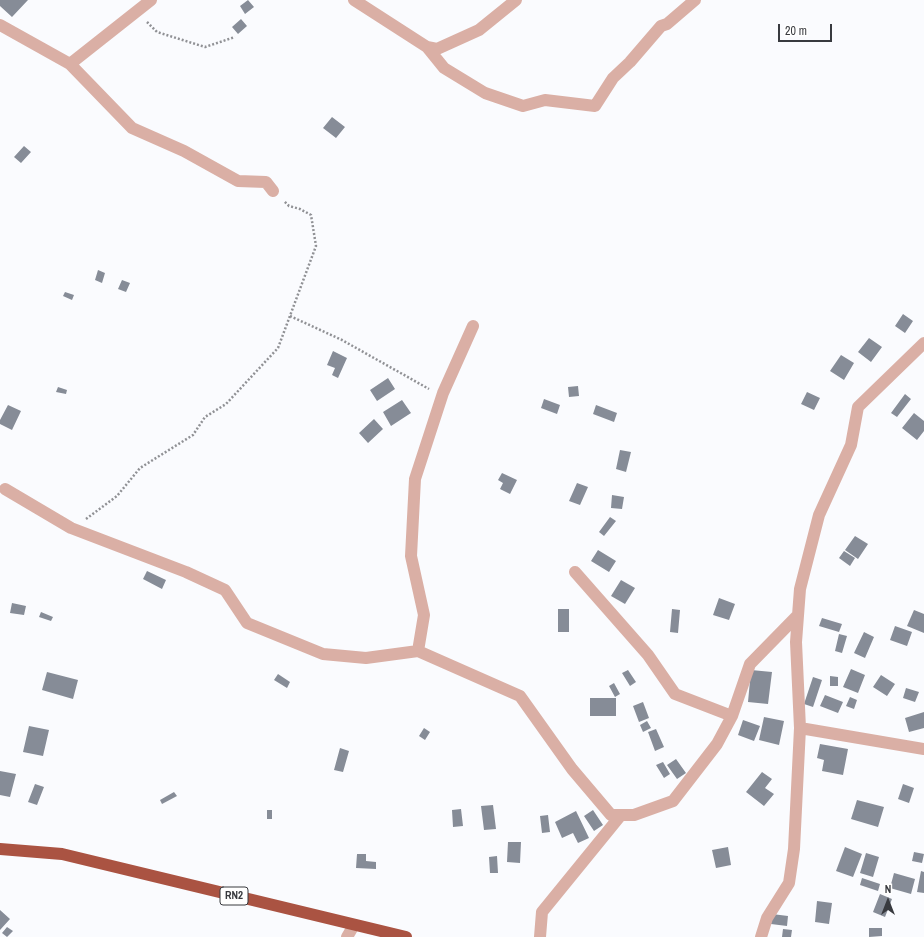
<!DOCTYPE html>
<html>
<head>
<meta charset="utf-8">
<style>
  body { margin:0 }
  #map { position:relative; width:924px; height:937px; overflow:hidden; background:#fafbfe; font-family:"Archivo Narrow",sans-serif }
  canvas { display:block }
  .north { position:absolute; left:868px; top:881px; width:40px; height:40px; -webkit-text-stroke:3px #fff; paint-order:stroke; rotate:0deg; font-size:11px; font-weight:700; line-height:16px; text-align:center; color:#383a3f }
  .north::after { content:''; display:block; margin:auto; width:14px; height:18px; background:#383a3f; clip-path:polygon(50% 0,100% 100%,50% 72%,0 100%) }
  .scale { position:absolute; left:778px; top:24px; width:54px; height:18px; box-sizing:border-box; border:2px solid #383a3f; border-top:0; padding-left:5px; font-size:12px; line-height:14px; white-space:nowrap; color:#383a3f; -webkit-text-stroke:3px #fff; paint-order:stroke }
</style>
</head>
<body>
<div id="map">
<canvas width="924" height="937"></canvas>
<div class="north">N</div>
<div class="scale">20 m</div>
</div>
<script>
const g = document.querySelector('canvas').getContext('2d');
g.lineJoin = 'round';
function fill(path, color) {
  g.fillStyle = color;
  g.fill(path, 'evenodd');
}
function poly(rows) {
  const path = new Path2D();
  for (const r of rows) {
    path.moveTo(r[0], r[1]);
    for (let i = 2; i < r.length; i += 2) path.lineTo(r[i], r[i + 1]);
  }
  return path;
}
function trace(path, color, width, dash) {
  g.strokeStyle = color;
  g.lineWidth = width;
  g.lineCap = dash ? 'butt' : 'round';
  g.setLineDash(dash || []);
  g.stroke(path);
}
function drawText(font, color, halo, rows, align = 'center') {
  g.font = font + ' "Archivo Narrow",sans-serif';
  g.lineWidth = 4;
  g.setLineDash([]);
  g.textBaseline = 'middle';
  g.strokeStyle = halo;
  g.fillStyle = color;
  for (const [text, x, y, turn = 0] of rows) {
    g.save();
    g.translate(x, y);
    g.rotate((+turn || 0) * Math.PI / 180);
    g.textAlign = isNaN(turn) ? turn : align;
    if (halo) g.strokeText(text, 0, 0);
    g.fillText(text, 0, 0);
    g.restore();
  }
}
fill(poly([
  [0,0,28,0,12,17,0,6],
  [248,0,254,7,245,14,240,6],
  [241,19,247,26,238,34,232,27],
  [332,117,345,127,336,138,323,128],
  [24,146,31,152,21,163,14,157],
  [98,270,105,273,102,283,95,280],
  [122,280,130,283,126,292,118,289],
  [65,292,74,295,72,300,63,296],
  [903,314,913,321,905,333,895,326],
  [869,338,882,347,871,362,858,352],
  [333,351,347,358,338,378,332,375,335,368,327,365],
  [841,355,854,363,844,380,830,371],
  [388,378,395,389,377,401,370,390],
  [578,386,579,396,569,397,568,387],
  [58,387,67,390,66,394,56,392],
  [807,392,820,398,814,410,801,404],
  [905,394,911,399,897,417,891,413],
  [544,399,560,405,557,414,541,408],
  [402,400,411,413,391,426,383,412],
  [8,405,21,411,12,430,0,424,0,420],
  [596,405,617,413,614,422,593,414],
  [914,413,924,421,924,431,917,440,902,428],
  [374,419,383,429,368,443,359,433],
  [620,450,631,452,626,472,616,469],
  [502,473,517,480,510,494,500,489,503,483,498,480],
  [577,483,588,487,580,505,569,501],
  [612,495,624,497,622,509,611,508],
  [610,517,616,521,604,536,599,532],
  [855,536,868,544,858,559,845,550],
  [598,550,616,561,609,572,591,561],
  [844,551,855,558,850,566,839,558],
  [147,571,166,580,162,589,143,579],
  [621,580,635,588,625,604,611,596],
  [719,598,735,604,729,620,713,615],
  [12,603,26,606,24,615,10,613],
  [558,609,569,609,569,632,558,632],
  [672,609,680,610,678,633,670,632],
  [914,610,924,614,924,633,907,626],
  [41,612,53,617,51,621,39,617],
  [822,618,842,624,839,632,819,626],
  [895,626,912,632,907,646,890,640],
  [864,632,874,637,865,658,854,653],
  [839,634,847,636,842,653,835,651],
  [851,669,865,675,858,693,843,687],
  [628,670,636,682,630,686,622,673],
  [751,670,772,672,768,704,748,702],
  [47,672,78,680,73,699,42,690],
  [278,674,290,682,287,688,274,680],
  [881,675,895,684,887,696,873,687],
  [830,676,838,677,838,686,830,686],
  [813,677,822,680,813,707,804,704],
  [614,683,620,694,615,697,609,686],
  [906,688,919,692,915,702,903,698],
  [825,695,843,702,838,713,820,706],
  [850,697,857,700,854,709,846,706],
  [590,698,616,698,616,716,590,716],
  [643,702,649,718,639,722,633,706],
  [924,712,924,728,909,732,905,718],
  [764,717,784,721,779,745,759,740],
  [743,720,760,726,754,741,738,735],
  [647,721,651,728,643,732,640,725],
  [29,726,49,730,43,756,23,752],
  [424,728,430,732,425,740,419,736],
  [656,729,664,747,655,751,648,732],
  [820,744,848,749,843,775,822,771,824,760,817,758],
  [340,748,349,751,343,772,334,770],
  [676,759,686,773,677,779,667,765],
  [663,762,670,774,664,778,656,765],
  [0,771,16,774,10,797,0,795],
  [762,772,772,779,765,788,774,794,764,806,746,792],
  [35,784,44,787,37,805,28,802],
  [903,784,914,788,909,803,898,799],
  [174,792,177,796,162,804,160,800],
  [857,800,884,807,878,827,851,819],
  [493,805,496,829,484,830,481,806],
  [461,809,463,826,453,827,452,810],
  [267,810,272,810,272,819,267,819],
  [593,810,603,825,594,831,584,816],
  [576,811,589,838,578,843,573,833,562,838,555,822],
  [548,815,550,832,542,833,540,816],
  [508,842,521,842,520,863,507,862],
  [728,847,731,865,716,868,712,850],
  [845,847,862,854,853,877,836,871],
  [914,852,924,854,922,863,912,861],
  [866,853,879,857,873,877,860,873],
  [357,854,366,854,366,861,376,862,376,869,356,868],
  [497,856,498,873,490,873,489,857],
  [921,871,924,872,924,893,917,892],
  [894,873,915,879,911,894,890,888],
  [862,878,880,884,878,891,860,885],
  [880,894,892,899,885,917,873,912],
  [817,901,832,903,829,924,815,922],
  [0,910,10,919,0,930],
  [772,914,788,916,787,926,771,924],
  [7,927,13,931,7,937,2,933],
  [869,928,882,928,882,936,869,937],
  [783,929,792,930,791,937,782,937]
]), '#868c97');
trace(poly([
  [147,22,157,32,205,47,235,37],
  [290,316,342,340,429,389],
  [86,519,117,496,140,468,193,435,205,417,226,404,278,348,316,246,311,215,300,209,289,206,284,201]
]), '#909195', 2.5, [2, 2]);
trace(poly([
  [354,0,427,47,437,49,479,30,516,0],
  [0,25,70,64,151,0],
  [427,47,444,68,485,93,523,106,545,100,595,106,613,78,630,62,661,26,667,24,695,0],
  [70,64,132,128,184,151,238,181,266,182,273,191],
  [5,489,71,528,186,572,225,590,247,623,323,654,366,658,418,651,520,696,572,769,611,815,634,815,673,801,717,744,732,716,750,664,798,615],
  [575,572,648,655,675,694,732,716],
  [418,651,424,615,411,556,415,479,443,393,473,326],
  [800,728,924,749],
  [347,937,354,925],
  [540,937,542,912,621,815],
  [761,937,767,918,789,883,794,849,800,728,796,642,800,589,819,515,851,445,858,407,924,343]
]), '#daafa5', 12);
trace(poly([
  [0,849,62,854,406,937]
]), '#aa5342', 12);
for (const [x, y, w] of [
  [234,896,28]
]) {
  const box = new Path2D();
  box.roundRect(x - w / 2, y - 9, w, 18, 3);
  g.fillStyle = '#fff';
  g.fill(box);
  trace(box, '#383a3f', 1);
}
drawText('bold 11px', '#383a3f', null, [
  ["RN2",234,896]
]);
</script>
</body>
</html>
